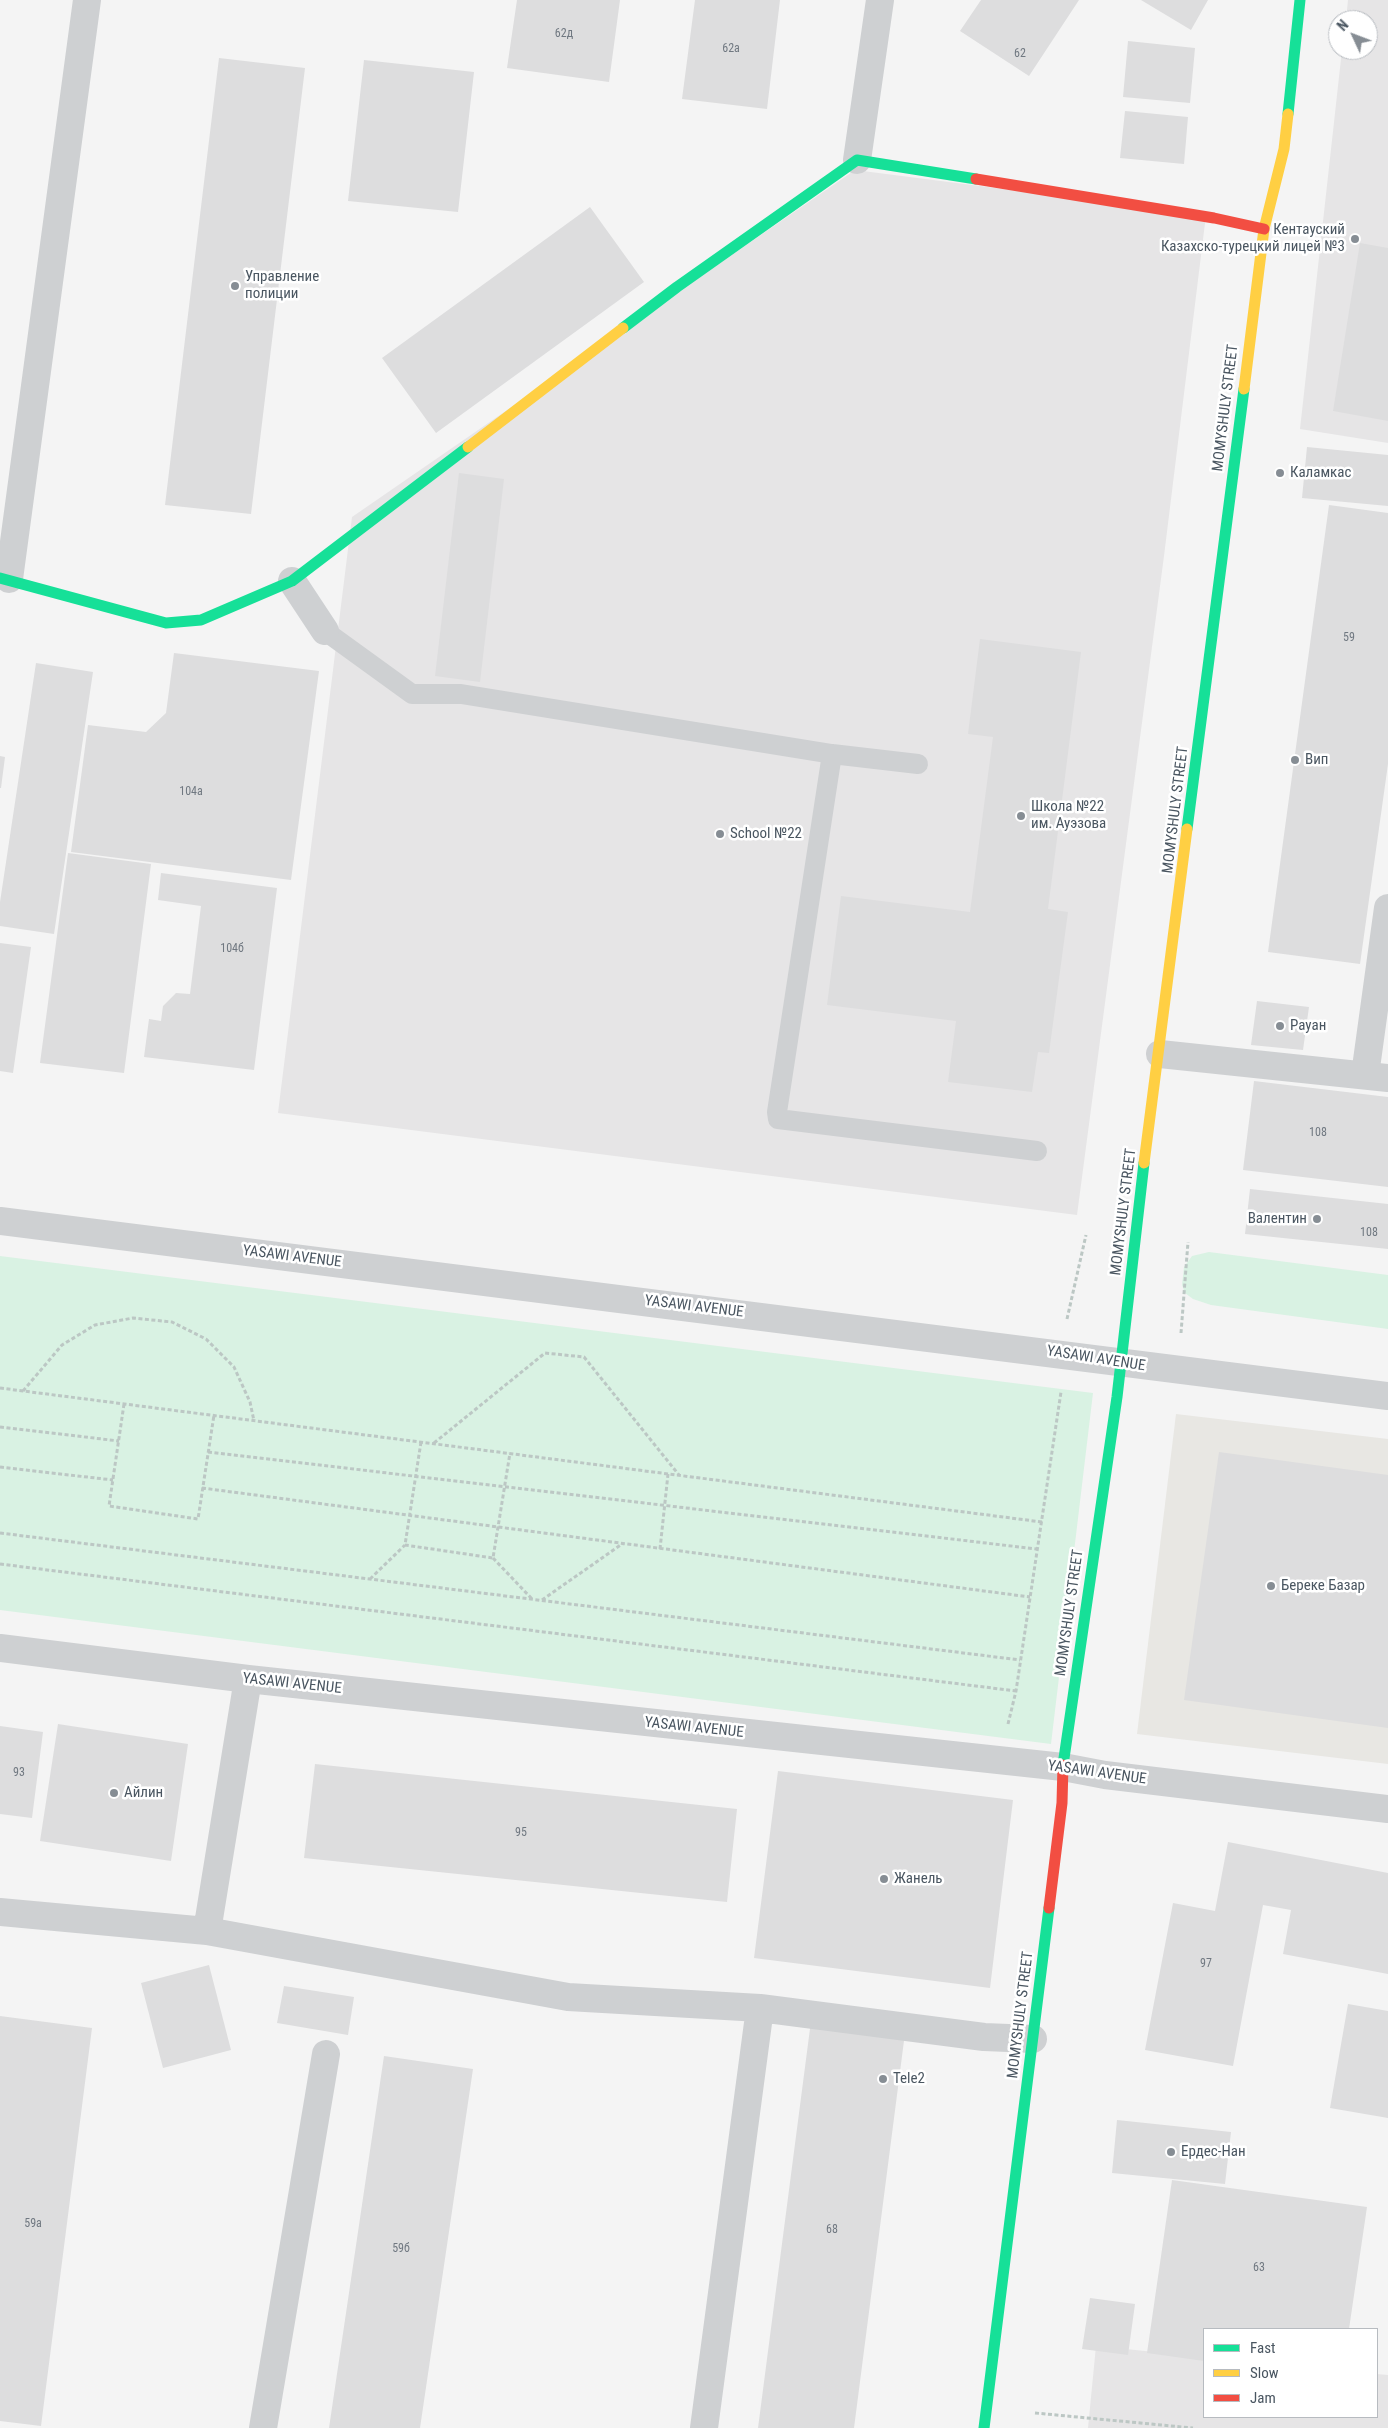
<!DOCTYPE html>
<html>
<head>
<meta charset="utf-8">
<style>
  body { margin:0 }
  #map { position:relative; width:1388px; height:2428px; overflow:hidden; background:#f4f4f4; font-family:"Roboto Condensed",sans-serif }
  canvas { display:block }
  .legend { position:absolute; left:1203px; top:2328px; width:175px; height:90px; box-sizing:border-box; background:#fff; border:1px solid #b7bbc0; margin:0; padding:6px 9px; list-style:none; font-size:15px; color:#4a5661 }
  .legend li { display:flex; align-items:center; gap:10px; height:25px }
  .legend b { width:25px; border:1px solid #b7bbc0 }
  .north { position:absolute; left:1328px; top:10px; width:50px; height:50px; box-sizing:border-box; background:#fff; border:1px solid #b7bbc0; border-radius:50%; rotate:313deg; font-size:14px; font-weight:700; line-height:20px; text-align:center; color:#4a5661 }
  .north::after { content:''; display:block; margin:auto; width:18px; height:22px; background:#868d94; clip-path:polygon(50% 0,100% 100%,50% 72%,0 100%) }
</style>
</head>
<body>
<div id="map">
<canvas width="1388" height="2428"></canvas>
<ul class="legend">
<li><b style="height:6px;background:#16e098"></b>Fast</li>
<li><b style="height:6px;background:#ffcf43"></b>Slow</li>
<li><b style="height:6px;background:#f24e42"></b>Jam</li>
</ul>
<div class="north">N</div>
</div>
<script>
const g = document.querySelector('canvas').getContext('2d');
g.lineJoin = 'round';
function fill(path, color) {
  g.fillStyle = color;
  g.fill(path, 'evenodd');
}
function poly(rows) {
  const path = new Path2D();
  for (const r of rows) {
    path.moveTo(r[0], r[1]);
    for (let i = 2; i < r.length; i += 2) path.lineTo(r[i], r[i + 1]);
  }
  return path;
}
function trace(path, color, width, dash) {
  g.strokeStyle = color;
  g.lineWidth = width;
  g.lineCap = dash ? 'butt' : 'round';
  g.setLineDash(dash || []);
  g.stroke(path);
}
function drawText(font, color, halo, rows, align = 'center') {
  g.font = font + ' "Roboto Condensed",sans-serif';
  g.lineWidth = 5;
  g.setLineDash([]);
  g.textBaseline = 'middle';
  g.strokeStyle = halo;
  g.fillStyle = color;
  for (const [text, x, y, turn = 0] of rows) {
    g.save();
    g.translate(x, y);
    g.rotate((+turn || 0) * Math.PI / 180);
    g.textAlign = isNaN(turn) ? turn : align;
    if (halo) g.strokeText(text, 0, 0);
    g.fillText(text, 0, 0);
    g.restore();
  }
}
fill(poly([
  [1176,1414,1388,1439,1388,1764,1137,1734]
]), '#e8e7e3');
fill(poly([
  [1348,0,1388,0,1388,443,1300,429,1342,50,1368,50,1368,20,1346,20],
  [855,170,1206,215,1164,556,1077,1215,278,1113,352,517],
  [1096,2346,1204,2357,1204,2417,1377,2417,1377,2374,1388,2375,1388,2428,1088,2428]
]), '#e6e5e6');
fill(poly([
  [1209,1252,1388,1275,1388,1329,1211,1305,1193,1299,1185,1293,1182,1285,1184,1267,1192,1256],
  [0,1256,1093,1393,1051,1744,0,1610]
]), '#d9f2e3');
fill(poly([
  [517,0,620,0,609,82,507,68],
  [695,0,780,0,767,109,682,99],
  [981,0,1079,0,1029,76,960,31],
  [1141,0,1208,0,1191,30],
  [1128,41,1195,48,1190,103,1123,97],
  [219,58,305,68,251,514,165,505],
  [364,60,474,72,458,212,348,201],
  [1125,111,1188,117,1184,164,1120,158],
  [590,207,644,282,436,433,382,358],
  [1360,243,1388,248,1388,421,1333,411],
  [1307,447,1388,455,1388,506,1302,498],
  [459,473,504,479,480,682,435,676],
  [1329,505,1388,513,1388,764,1360,964,1268,952],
  [980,639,1081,652,1048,909,1068,912,1049,1053,1038,1052,1032,1092,948,1082,956,1021,827,1005,841,896,970,912,993,737,968,734],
  [174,653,319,671,291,880,71,852,88,725,146,732,166,713],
  [36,663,93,672,54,934,0,926,0,902],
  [0,756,5,757,1,788,0,788],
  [68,853,151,864,124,1073,40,1063],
  [161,873,277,888,254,1070,144,1057,149,1019,161,1021,163,1006,176,993,190,994,201,906,158,900],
  [0,943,31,947,13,1073,0,1071],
  [1257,1001,1309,1007,1303,1050,1251,1045],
  [1254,1081,1388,1097,1388,1187,1243,1170],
  [1250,1189,1388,1204,1388,1249,1245,1234],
  [1219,1452,1388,1475,1388,1728,1184,1700],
  [58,1724,188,1744,171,1861,40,1841],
  [0,1726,43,1732,32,1818,0,1814],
  [315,1764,737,1809,727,1902,304,1858],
  [778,1771,1013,1800,990,1988,754,1958],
  [1228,1842,1388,1873,1388,1974,1283,1954,1291,1910,1263,1905,1233,2066,1145,2050,1173,1903,1215,1911],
  [209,1965,231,2050,163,2068,141,1983],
  [284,1986,354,1997,348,2035,277,2023],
  [1348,2004,1388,2011,1388,2118,1330,2108],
  [0,2016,92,2028,41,2426,0,2421],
  [811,2021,905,2033,854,2428,758,2428],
  [384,2056,473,2069,420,2428,329,2428],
  [1117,2120,1231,2132,1225,2184,1112,2173],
  [1172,2180,1367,2207,1349,2329,1204,2329,1204,2361,1147,2353],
  [1090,2298,1135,2304,1128,2355,1082,2349]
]), '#ddddde');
trace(poly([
  [1067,1319,1086,1235],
  [1181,1333,1188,1242],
  [0,1388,1042,1522],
  [23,1391,62,1345,95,1325,133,1318,172,1322,206,1339,234,1367,250,1402,254,1421],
  [124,1404,109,1506,198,1519,214,1415],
  [0,1427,119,1441],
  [421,1442,405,1545,493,1558,510,1453],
  [434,1443,545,1353,584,1357,679,1475],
  [208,1452,1037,1549],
  [0,1467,113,1480],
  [202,1488,1030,1597],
  [0,1533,1020,1660],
  [660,1549,668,1474],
  [493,1558,533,1600],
  [0,1564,1016,1691],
  [370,1579,405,1545],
  [542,1600,622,1544],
  [1008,1724,1016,1691,1061,1392],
  [1035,2413,1193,2428]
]), '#bcc7c4', 3, [4, 2.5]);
trace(poly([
  [325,631,412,694,461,694,832,754,918,764],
  [832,754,777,1112,778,1119,1037,1151]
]), '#ced0d2', 20);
trace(poly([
  [857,160,880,0],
  [9,579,87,0],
  [292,581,325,631],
  [1160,1054,1388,1078],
  [1365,1075,1388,908],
  [0,1221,1388,1396],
  [0,1648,248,1679,1063,1767,1105,1775,1388,1809],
  [0,1912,207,1931,568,1997,760,2008,984,2037,1033,2039],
  [207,1931,248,1679],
  [263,2428,326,2054],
  [704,2428,760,2008]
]), '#ced0d2', 28);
trace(poly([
  [1288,114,1300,0],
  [623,328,677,287,857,160,976,179],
  [0,578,166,623,201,620,292,581,468,447],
  [1187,829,1244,389],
  [1063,1765,1117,1397,1144,1163],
  [984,2428,1049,1908]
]), '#16e098', 11);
trace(poly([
  [1244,389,1264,229,1284,149,1288,114],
  [468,447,623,328],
  [1144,1163,1187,829]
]), '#ffcf43', 11);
trace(poly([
  [976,179,1214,218,1264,229],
  [1049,1908,1062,1803,1063,1765]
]), '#f24e42', 11);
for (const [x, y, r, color] of [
  [1355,239,5,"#868d94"],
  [235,286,5,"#868d94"],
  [1280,473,5,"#868d94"],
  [1295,760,5,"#868d94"],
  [1021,816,5,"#868d94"],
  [720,834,5,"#868d94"],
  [1280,1026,5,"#868d94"],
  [1317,1219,5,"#868d94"],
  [1271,1586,5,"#868d94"],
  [114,1793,5,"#868d94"],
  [884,1879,5,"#868d94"],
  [883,2079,5,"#868d94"],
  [1171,2152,5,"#868d94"]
]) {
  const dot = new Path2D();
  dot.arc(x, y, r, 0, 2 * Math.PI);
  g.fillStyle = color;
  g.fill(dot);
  trace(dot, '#fff', 2);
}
drawText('12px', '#707881', null, [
  ["62д",564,34],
  ["62а",731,49],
  ["62",1020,54],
  ["59",1349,638],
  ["104а",191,792],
  ["104б",232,949],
  ["108",1318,1133],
  ["108",1369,1233],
  ["93",19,1773],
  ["95",521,1833],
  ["97",1206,1964],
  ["59а",33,2224],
  ["68",832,2230],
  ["59б",401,2249],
  ["63",1259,2268]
]);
drawText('15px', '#4a5661', '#fff', [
  ["Кентауский",1345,230,"right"],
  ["Казахско-турецкий лицей №3",1345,247,"right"],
  ["Управление",245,277],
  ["полиции",245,294],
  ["Каламкас",1290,473],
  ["Вип",1305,760],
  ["Школа №22",1031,807],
  ["им. Ауэзова",1031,824],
  ["School №22",730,834],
  ["Рауан",1290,1026],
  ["Валентин",1307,1219,"right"],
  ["Береке Базар",1281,1586],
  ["Айлин",124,1793],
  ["Жанель",894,1879],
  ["Tele2",893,2079],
  ["Ердес-Нан",1181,2152]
], 'left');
drawText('15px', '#4a5661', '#fff', [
  ["MOMYSHULY STREET",1226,408,-83],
  ["MOMYSHULY STREET",1176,810,-83],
  ["MOMYSHULY STREET",1124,1212,-83],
  ["YASAWI AVENUE",292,1257,7],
  ["YASAWI AVENUE",694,1307,7],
  ["YASAWI AVENUE",1096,1359,9],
  ["MOMYSHULY STREET",1070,1613,-82],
  ["YASAWI AVENUE",292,1684,6],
  ["YASAWI AVENUE",694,1728,6],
  ["YASAWI AVENUE",1097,1773,8],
  ["MOMYSHULY STREET",1021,2015,-83]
]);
</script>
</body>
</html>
